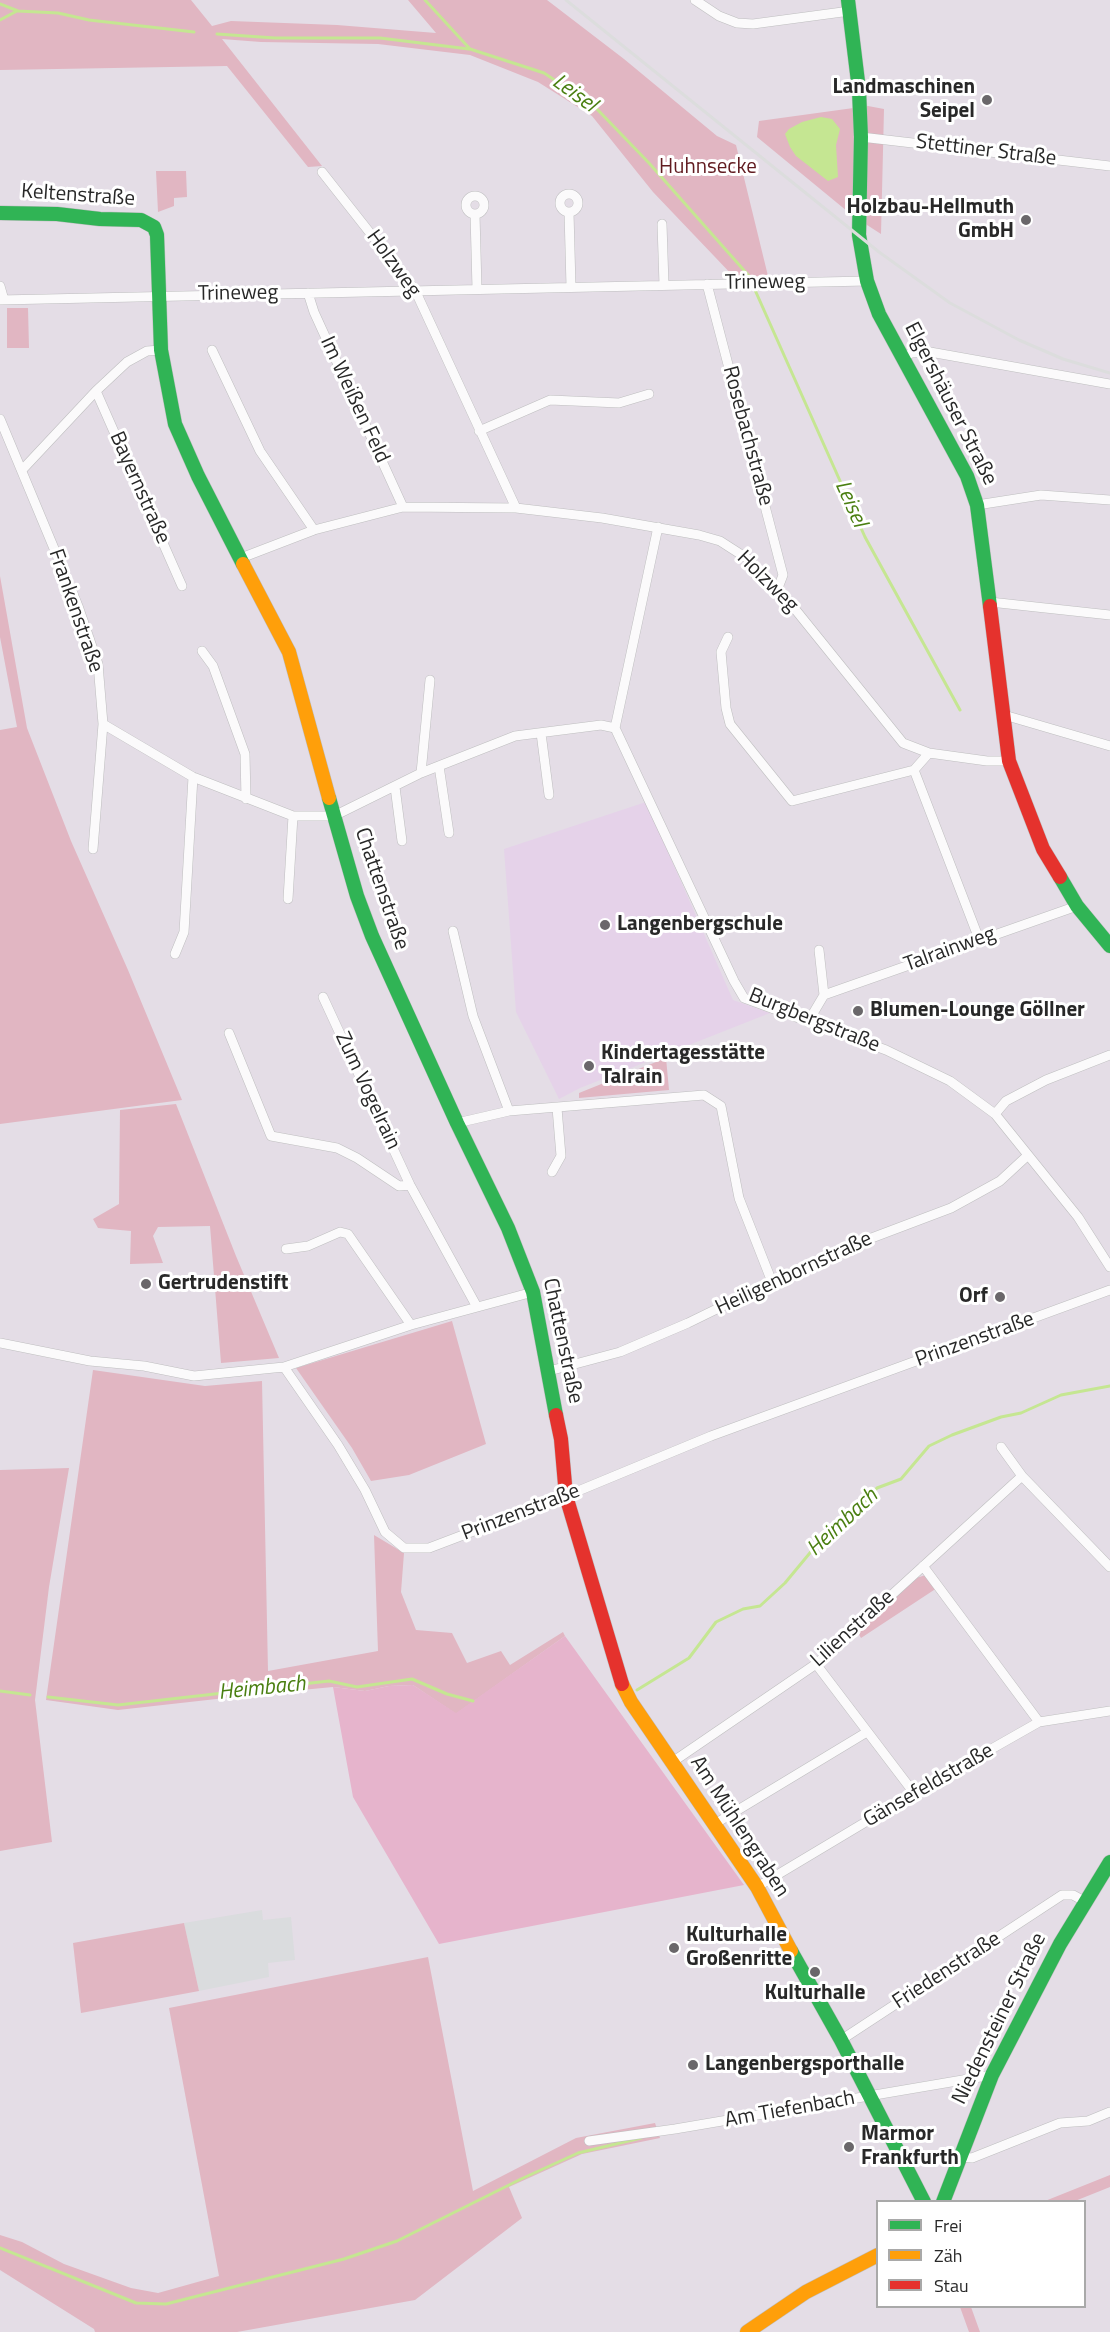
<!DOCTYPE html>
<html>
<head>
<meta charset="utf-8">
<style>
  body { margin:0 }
  #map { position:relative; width:1110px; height:2332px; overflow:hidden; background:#e4dde6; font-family:"Titillium Web",sans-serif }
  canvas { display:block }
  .legend { position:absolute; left:876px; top:2200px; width:210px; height:108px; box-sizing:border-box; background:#fff; border:2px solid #a9a9a9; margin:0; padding:8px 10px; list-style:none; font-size:18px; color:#282828 }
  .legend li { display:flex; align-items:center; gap:12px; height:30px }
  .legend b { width:30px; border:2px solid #a9a9a9 }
</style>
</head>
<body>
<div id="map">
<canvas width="1110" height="2332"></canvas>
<ul class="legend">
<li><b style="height:8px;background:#30b455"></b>Frei</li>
<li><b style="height:8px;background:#ff9f0a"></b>Zäh</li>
<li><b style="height:8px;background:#e5322d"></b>Stau</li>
</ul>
</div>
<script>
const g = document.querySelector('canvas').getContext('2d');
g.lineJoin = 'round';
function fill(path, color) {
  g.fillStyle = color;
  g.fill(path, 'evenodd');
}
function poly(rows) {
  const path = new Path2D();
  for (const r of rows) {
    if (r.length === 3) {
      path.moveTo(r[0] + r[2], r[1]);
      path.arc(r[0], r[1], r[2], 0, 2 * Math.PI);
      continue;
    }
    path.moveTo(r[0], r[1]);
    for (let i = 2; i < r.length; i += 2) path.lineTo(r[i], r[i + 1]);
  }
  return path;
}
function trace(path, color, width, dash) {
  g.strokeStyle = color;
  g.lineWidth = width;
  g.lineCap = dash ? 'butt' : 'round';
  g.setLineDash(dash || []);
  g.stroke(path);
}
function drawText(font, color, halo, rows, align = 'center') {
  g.font = font + ' "Titillium Web",sans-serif';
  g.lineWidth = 6;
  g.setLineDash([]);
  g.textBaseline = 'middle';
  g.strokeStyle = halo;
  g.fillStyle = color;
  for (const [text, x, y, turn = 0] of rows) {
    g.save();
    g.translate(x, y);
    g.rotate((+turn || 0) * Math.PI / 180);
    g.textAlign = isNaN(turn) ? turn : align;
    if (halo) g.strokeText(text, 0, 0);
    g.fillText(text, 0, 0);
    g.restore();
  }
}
fill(poly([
  [262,1910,263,1920,291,1917,295,1960,268,1963,269,1977,199,1991,184,1923]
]), '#dadcde');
fill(poly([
  [646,802,733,1000,770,1013,580,1088,559,1099,516,1012,504,849]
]), '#e5d2e9');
fill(poly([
  [0,0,191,0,212,26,231,21,337,25,436,33,408,0,547,0,624,59,717,136,736,145,768,276,735,278,653,192,592,116,538,82,470,55,378,44,261,42,222,39,322,166,308,167,227,66,0,70],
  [868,106,884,109,881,234,853,216,757,137,759,121],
  [156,171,186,171,187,197,174,198,174,206,158,212],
  [7,308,28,308,29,348,7,348],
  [0,576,27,728,71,841,128,970,182,1100,0,1124,0,730,17,727,0,637],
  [666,1058,669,1090,579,1098,579,1093],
  [176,1104,236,1256,279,1358,221,1363,210,1226,158,1227,153,1236,163,1263,130,1264,131,1231,98,1228,93,1219,119,1204,120,1110],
  [452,1321,486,1444,409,1475,371,1481,352,1448,296,1368],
  [93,1370,205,1386,262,1381,268,1671,378,1651,374,1535,404,1553,401,1592,416,1630,452,1633,467,1663,501,1651,510,1665,563,1632,565,1636,456,1714,413,1685,389,1686,365,1691,333,1687,270,1693,118,1710,46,1700],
  [69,1468,49,1587,35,1700,52,1842,0,1851,0,1470],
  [926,1575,937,1588,861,1638,857,1631,916,1578],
  [184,1923,199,1991,81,2013,73,1943],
  [428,1957,473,2191,576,2138,655,2123,660,2138,582,2154,509,2187,522,2218,415,2300,237,2332,95,2332,94,2329,0,2270,0,2235,22,2242,64,2264,131,2288,158,2293,219,2276,169,2008],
  [1110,2175,1110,2187,1075,2201,1045,2201],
  [960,2307,971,2307,980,2332,969,2332]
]), '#e1b6c2');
fill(poly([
  [565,1636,744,1885,439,1944,353,1797,333,1687,365,1691,389,1686,413,1685,456,1713]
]), '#e6b4cc');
fill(poly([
  [821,117,832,119,840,129,836,145,838,177,828,181,796,156,790,147,785,134,789,129,802,122]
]), '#c5e692');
trace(poly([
  [425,0,470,49,544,73,595,107,649,163,749,276],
  [0,4,18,11,58,13,89,20,194,32],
  [0,20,17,11],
  [217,34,275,38,380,38,469,49],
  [755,290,865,537,960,710],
  [637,1690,689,1658,716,1622,743,1609,760,1606,785,1583,814,1548,849,1512,861,1507,877,1488,901,1479,929,1446,952,1435,1001,1417,1021,1413,1061,1395,1110,1386],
  [0,1691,30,1695],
  [48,1697,118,1705,329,1681,357,1687,412,1679,447,1694,473,1701],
  [0,2248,136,2303,166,2304,344,2259,397,2241,521,2179,578,2153,641,2138]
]), '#c5e692', 3);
const street = poly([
  [695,0,719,16,737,23,753,24,850,11],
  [861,137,1110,166],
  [322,172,415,290,516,508,602,518,699,535,720,541,748,559,778,588,903,743,929,753,987,761,1009,761],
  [569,203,9],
  [475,205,9],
  [569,212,571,287],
  [475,214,477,289],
  [662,224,664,285],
  [707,284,783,575,778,588],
  [0,286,4,300],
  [308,293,314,312,403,507],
  [0,300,867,281],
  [212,350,260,451,314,530],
  [903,357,912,353,930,352,1110,384],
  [96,391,182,586],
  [0,419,78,606,98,664,103,724,93,849],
  [479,431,550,400,619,403,649,394],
  [22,470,96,391,127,362,147,351,161,350],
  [977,505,1041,495,1110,500],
  [658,527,615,728,734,981,744,998,886,1050,950,1081,995,1114,1078,1217,1110,1267],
  [241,558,314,530,403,507,516,508],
  [990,602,1110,615],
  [728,637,721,652,726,708,730,724,792,801,914,770,979,939],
  [202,651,213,666,245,754,246,799],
  [1004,715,1110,746],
  [103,724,193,777,293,816,334,816,421,773,515,736,601,725,615,728],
  [541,733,549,795],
  [439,766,449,833],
  [914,770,929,753],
  [421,773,430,680],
  [395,787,402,841],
  [288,899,293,816],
  [453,931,473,1016,509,1111],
  [819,950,824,995],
  [175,954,184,932,193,777],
  [323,997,410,1185,477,1307],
  [808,1022,824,995,1077,906],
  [229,1033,271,1136,337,1148,357,1158,399,1186,410,1185],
  [995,1114,1006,1101,1046,1080,1110,1055],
  [457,1123,509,1111,704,1095,721,1106,739,1198,772,1282],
  [552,1172,561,1156,557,1108],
  [286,1249,308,1246,340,1232,348,1234,411,1325],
  [0,1343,90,1361,144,1366,194,1376,284,1367,338,1445,365,1490,385,1532,404,1548,429,1548,566,1496,711,1436,1110,1290],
  [284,1367,411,1325,533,1292],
  [549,1371,620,1352,688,1323,772,1282,861,1242,951,1208,1000,1181,1027,1156],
  [1001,1447,1022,1476,1110,1567],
  [923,1566,1039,1722],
  [816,1664,914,1793],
  [671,1763,816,1664,1022,1476],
  [713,1825,867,1732],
  [757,1887,914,1793,1039,1722,1110,1711],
  [841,2040,1062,1895,1073,1895,1084,1901],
  [589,2141,675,2129,992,2075],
  [960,2157,972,2158,1060,2123,1088,2121,1110,2112]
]);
const fast = poly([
  [848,0,859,90,861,137,859,235,867,281,879,314,967,476,977,505,990,606],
  [0,213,57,214,100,219,141,220,154,227,157,235,161,350,175,424,198,476,243,564],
  [329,798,357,896,372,936,457,1123,508,1228,533,1292,556,1415],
  [1060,877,1077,906,1110,946],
  [791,1951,841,2040,924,2202],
  [943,2202,992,2075,1060,1944,1110,1862]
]);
const slow = poly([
  [243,564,289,652,329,798],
  [622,1684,631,1702,757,1887,791,1951],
  [747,2332,806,2292,878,2255]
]);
const jam = poly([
  [990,606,1009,761,1043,849,1060,877],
  [556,1415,561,1439,566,1496,622,1684]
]);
trace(street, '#bebebf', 10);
trace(fast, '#bebebf', 15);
trace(slow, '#bebebf', 15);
trace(jam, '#bebebf', 15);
trace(street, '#fbfafb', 9);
trace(fast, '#30b455', 14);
trace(slow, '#ff9f0a', 14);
trace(jam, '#e5322d', 14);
trace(poly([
  [566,0,879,252,950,303,1019,340,1063,359,1110,373]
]), '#dcdddd', 3);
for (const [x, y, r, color] of [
  [987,100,6,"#6a676a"],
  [1026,220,6,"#6a676a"],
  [605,925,6,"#6a676a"],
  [858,1011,6,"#6a676a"],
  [589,1066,6,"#6a676a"],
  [146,1284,6,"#6a676a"],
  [1000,1297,6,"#6a676a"],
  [674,1948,6,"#6a676a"],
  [815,1972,6,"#6a676a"],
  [693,2065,6,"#6a676a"],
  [849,2147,6,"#6a676a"]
]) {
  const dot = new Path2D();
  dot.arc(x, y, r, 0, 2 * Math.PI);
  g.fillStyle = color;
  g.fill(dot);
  trace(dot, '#fff', 2);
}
drawText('bold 21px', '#282828', '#fff', [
  ["Landmaschinen",975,88,"right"],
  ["Seipel",975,112,"right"],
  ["Holzbau-Hellmuth",1014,208,"right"],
  ["GmbH",1014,232,"right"],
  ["Langenbergschule",617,925],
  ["Blumen-Lounge Göllner",870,1011],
  ["Kindertagesstätte",601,1054],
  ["Talrain",601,1078],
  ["Gertrudenstift",158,1284],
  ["Orf",988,1297,"right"],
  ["Kulturhalle",686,1936],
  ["Großenritte",686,1960],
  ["Kulturhalle",815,1994,"center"],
  ["Langenbergsporthalle",705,2065],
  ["Marmor",861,2135],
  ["Frankfurth",861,2159]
], 'left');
drawText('21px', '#282828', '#fff', [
  ["Stettiner Straße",986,151,7],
  ["Keltenstraße",78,196,4],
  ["Holzweg",393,264,54],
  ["Trineweg",765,283,-1],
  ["Trineweg",238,294,-1],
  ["Im Weißen Feld",354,400,65],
  ["Elgershäuser Straße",950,404,63],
  ["Rosebachstraße",747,436,75],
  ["Bayernstraße",139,488,66],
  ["Holzweg",767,582,45],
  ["Frankenstraße",75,611,71],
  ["Chattenstraße",381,889,71],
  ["Talrainweg",950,950,-20],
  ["Burgbergstraße",814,1021,22],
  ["Zum Vogelrain",367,1091,65],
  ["Heiligenbornstraße",794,1274,-25],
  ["Prinzenstraße",975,1340,-20],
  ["Chattenstraße",562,1341,78],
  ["Prinzenstraße",521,1513,-21],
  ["Lilienstraße",853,1629,-42],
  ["Gänsefeldstraße",929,1786,-30],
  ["Am Mühlengraben",739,1827,57],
  ["Friedenstraße",947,1971,-33],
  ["Niedensteiner Straße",1000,2019,-64],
  ["Am Tiefenbach",790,2110,-10]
]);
drawText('21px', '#611b20', '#fff', [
  ["Huhnsecke",708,168]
]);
drawText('italic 22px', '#4a7f11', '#fff', [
  ["Leisel",574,94,36],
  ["Leisel",850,504,66],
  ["Heimbach",843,1523,-43],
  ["Heimbach",262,1689,-6]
]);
</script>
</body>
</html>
